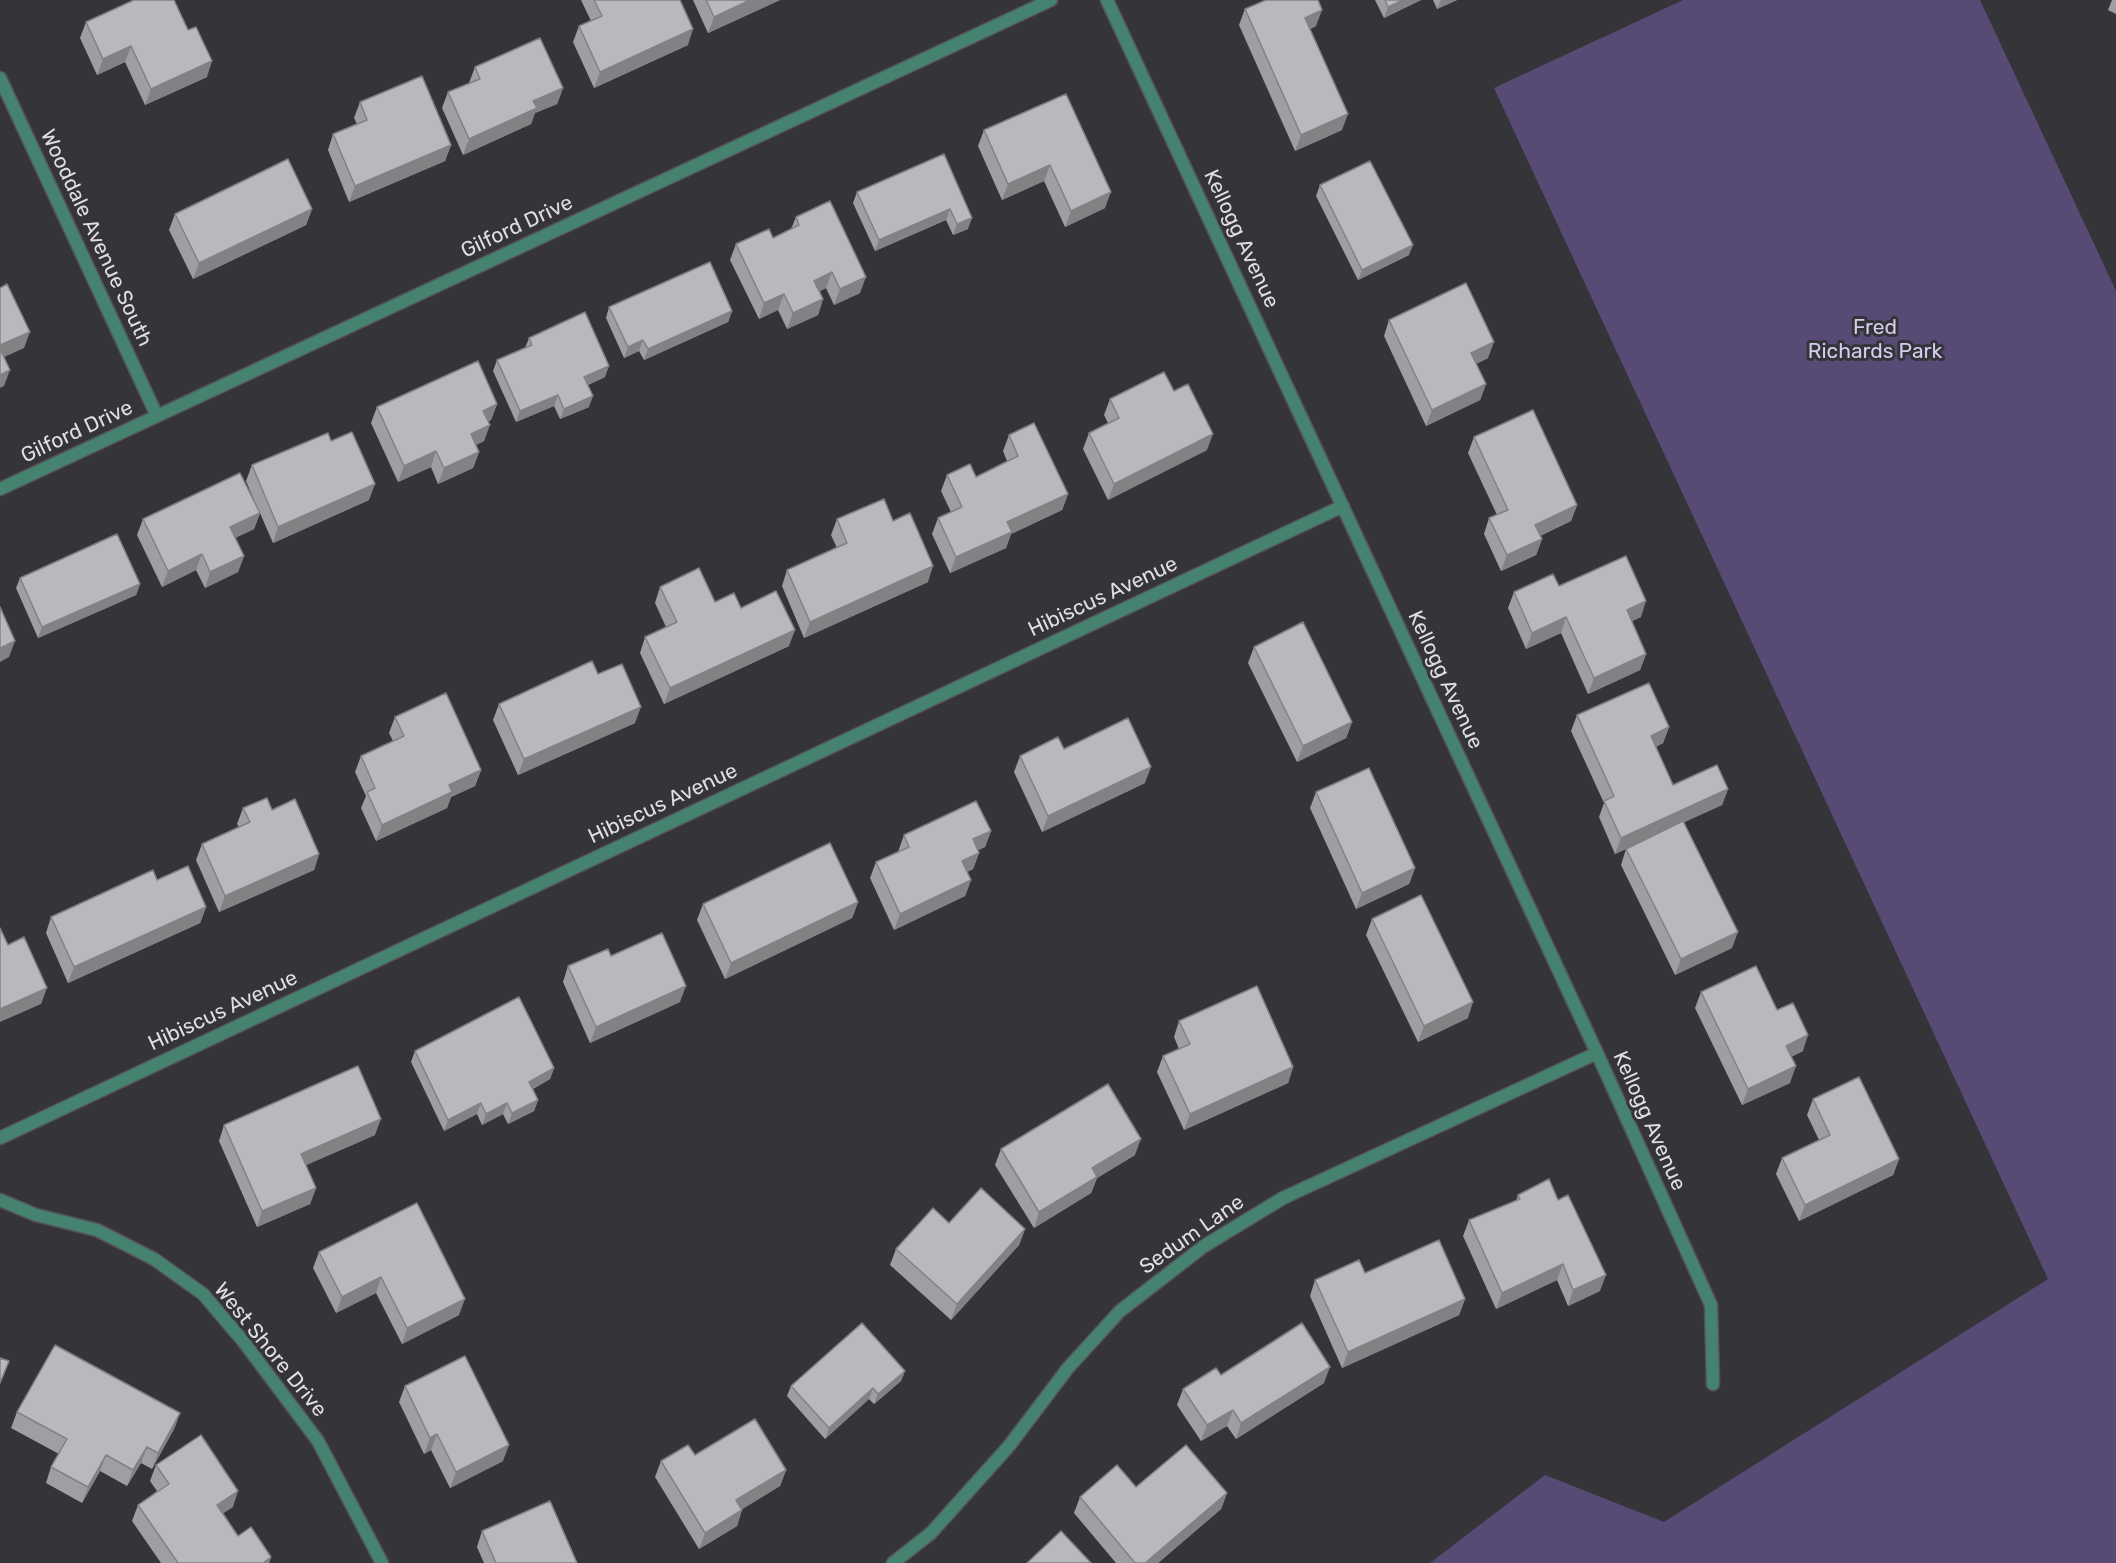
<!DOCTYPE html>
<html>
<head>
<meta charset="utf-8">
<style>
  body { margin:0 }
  canvas { display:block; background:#353438 }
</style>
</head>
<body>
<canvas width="2116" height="1563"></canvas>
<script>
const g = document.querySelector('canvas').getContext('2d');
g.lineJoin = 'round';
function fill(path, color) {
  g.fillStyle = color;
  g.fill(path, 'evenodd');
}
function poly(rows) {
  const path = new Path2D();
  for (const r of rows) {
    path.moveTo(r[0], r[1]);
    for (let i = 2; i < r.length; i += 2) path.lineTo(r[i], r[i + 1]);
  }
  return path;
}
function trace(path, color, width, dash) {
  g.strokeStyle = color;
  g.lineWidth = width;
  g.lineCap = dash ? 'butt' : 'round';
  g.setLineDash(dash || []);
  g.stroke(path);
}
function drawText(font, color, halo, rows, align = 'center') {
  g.font = font + ' Rubik,sans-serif';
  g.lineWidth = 6;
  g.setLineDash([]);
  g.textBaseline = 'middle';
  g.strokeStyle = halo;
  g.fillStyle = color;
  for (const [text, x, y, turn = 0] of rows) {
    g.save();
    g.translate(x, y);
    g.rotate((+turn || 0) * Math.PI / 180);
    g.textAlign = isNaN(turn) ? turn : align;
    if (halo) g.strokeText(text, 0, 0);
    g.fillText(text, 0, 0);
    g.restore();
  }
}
fill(poly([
  [1683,0,1980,0,2116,291,2116,1563,1430,1563,1545,1475,1664,1522,2048,1279,1494,88]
]), '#574b76');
const street = poly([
  [1107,0,1597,1053,1711,1305,1713,1384],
  [0,78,157,416],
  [0,489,1051,0],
  [0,1138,1343,506],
  [0,1200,36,1215,97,1230,154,1259,203,1294,243,1341,318,1441,382,1563],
  [893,1563,931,1533,1009,1446,1068,1368,1120,1311,1204,1246,1283,1198,1597,1053]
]);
trace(street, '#545356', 15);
trace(street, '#458270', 12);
fill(poly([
  [581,0,680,0,688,45,594,88,573,42,579,26,591,21],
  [693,0,780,0,708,33],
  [1375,0,1421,0,1384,18],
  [1433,0,1457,0,1437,9],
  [2112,0,2116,0,2116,14,2108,10],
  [1245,9,1316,26,1310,29,1342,130,1295,151,1239,25],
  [86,22,207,77,145,105,125,62,97,75,80,38],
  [475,67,563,88,557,104,535,113,531,124,463,155,442,108,448,92,469,83],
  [1066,94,1105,208,1065,227,1044,181,1002,200,978,146,984,130],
  [360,102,451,145,445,161,349,202,328,150,333,134,357,124,354,118],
  [944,154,968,229,953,235,946,220,875,251,853,203,857,192],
  [1320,185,1409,255,1358,280,1316,196],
  [312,209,306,225,193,279,169,230,175,214],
  [796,217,860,293,834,305,826,288,820,291,823,299,818,315,787,329,778,310,759,319,730,260,736,244,773,238,791,229],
  [609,307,732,311,728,322,644,360,639,351,624,358,606,318],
  [1389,320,1488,358,1476,364,1486,384,1480,400,1426,426,1384,336],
  [529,338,605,377,588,385,589,407,560,419,554,406,516,422,493,371,497,360,525,348],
  [1174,391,1207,450,1108,500,1083,449,1089,433,1108,423,1104,415,1110,399],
  [497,404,491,420,488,421,484,441,476,445,479,452,473,468,438,484,431,467,398,482,371,423,377,407],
  [1009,435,1068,494,1062,510,1011,534,1006,548,950,573,932,534,938,518,951,512,941,491,947,475,976,477,1007,461,1003,451],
  [1474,437,1577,505,1571,521,1540,536,1542,539,1536,555,1501,571,1484,534,1489,518,1497,515,1468,453],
  [331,441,369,500,273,543,260,513,254,529,235,538,244,556,238,572,205,588,196,570,162,587,137,535,143,519,259,512,246,481,252,465],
  [837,519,893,521,928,582,804,638,782,586,787,570,837,548,831,535],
  [20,578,140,584,136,595,38,638,16,588],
  [1559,586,1641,617,1632,621,1646,654,1640,670,1588,694,1561,633,1526,649,1508,608,1514,592],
  [660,587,715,602,789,646,664,704,640,653,645,637,666,627,655,603],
  [1254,647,1352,722,1346,738,1297,762,1248,663],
  [598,674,635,723,518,775,493,720,499,704],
  [1577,715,1669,727,1663,743,1656,747,1673,785,1728,789,1722,805,1684,822,1732,948,1675,975,1621,865,1626,849,1641,842,1615,854,1599,817,1604,803,1571,731],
  [395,717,481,770,475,786,451,797,447,808,376,841,361,808,366,796,355,772,361,756,393,741,389,733],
  [1064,749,1145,783,1042,832,1014,772,1020,756],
  [1316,792,1415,868,1409,884,1356,909,1310,808],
  [243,808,272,810,319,854,314,870,219,912,196,860,202,844,239,827,237,824],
  [991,831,985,847,978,850,979,853,973,869,967,872,971,880,965,896,894,930,870,878,876,862,898,852,904,835],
  [157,880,206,907,200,923,68,983,46,933,51,917],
  [858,902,852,918,725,979,697,920,703,904],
  [1372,919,1468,1018,1418,1042,1366,935],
  [611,956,680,1002,590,1043,563,982,568,966],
  [1701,992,1777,1010,1803,1051,1791,1057,1790,1083,1742,1105,1695,1008],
  [1179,1021,1293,1067,1288,1083,1184,1130,1157,1072,1163,1056,1179,1049,1174,1037],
  [415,1051,554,1068,550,1079,533,1089,538,1100,534,1111,508,1124,503,1114,482,1125,477,1114,444,1131,411,1062],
  [1813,1099,1899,1159,1893,1175,1799,1221,1776,1174,1782,1158,1819,1140,1807,1115],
  [224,1125,375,1135,306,1165,316,1188,310,1204,257,1227,219,1141],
  [1001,1149,1135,1155,1097,1178,1091,1193,1034,1228,995,1165],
  [1518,1195,1600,1291,1568,1306,1557,1280,1496,1309,1463,1236,1469,1220,1516,1201],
  [417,1203,459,1315,402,1344,376,1293,336,1313,313,1268,319,1252],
  [949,1223,1025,1229,1019,1245,951,1320,890,1265,896,1249],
  [1365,1273,1465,1299,1459,1315,1342,1368,1310,1296,1315,1280],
  [905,1371,901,1381,874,1404,869,1399,825,1439,787,1396,791,1386],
  [1221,1375,1324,1383,1236,1439,1227,1426,1201,1441,1177,1405,1183,1389],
  [405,1386,503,1461,450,1488,431,1450,424,1454,399,1402],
  [17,1412,180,1413,174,1429,152,1469,141,1463,127,1486,100,1471,82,1503,46,1483,51,1467,59,1454,11,1428],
  [695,1455,786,1470,780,1486,742,1509,737,1526,699,1549,655,1477,661,1461],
  [156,1465,233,1507,223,1513,238,1536,271,1557,269,1563,161,1563,132,1521,138,1505,157,1491,150,1481],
  [1227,1493,1221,1509,1158,1563,1116,1563,1074,1513,1080,1497],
  [482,1531,577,1563,484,1563,477,1547]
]), '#9f9ea3');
fill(poly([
  [750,0,780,0,708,33,714,17],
  [1403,0,1421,0,1384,18,1388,7],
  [1441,0,1457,0,1437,9],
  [1322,10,1316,26,1300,34,1305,18],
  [693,29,688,45,594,88,600,72],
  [131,46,125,62,97,75,103,59],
  [212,61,207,77,145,105,151,89],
  [563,88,557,104,535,113,531,124,463,155,469,139,533,101],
  [1348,114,1342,130,1295,151,1301,135],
  [451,145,445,161,349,202,355,186],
  [1050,165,1044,181,1002,200,1008,184],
  [1111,192,1105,208,1065,227,1071,211],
  [312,209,306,225,193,279,199,263],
  [950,209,946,220,875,251,879,240],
  [972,218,968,229,953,235,957,224],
  [1413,245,1409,255,1358,280,1362,270],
  [832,272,826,288,809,297,814,281],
  [866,277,860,293,834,305,840,289],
  [784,294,778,310,759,319,764,303],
  [823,299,818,315,787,329,793,313],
  [732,311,728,322,644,360,648,349],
  [30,332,24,348,0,359,0,345],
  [643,340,639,351,624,358,628,347],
  [1494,342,1488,358,1465,369,1471,353],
  [609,366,605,377,580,388,584,377],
  [10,370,4,386,0,388,0,375],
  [1486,384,1480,400,1426,426,1432,410],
  [558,395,554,406,516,422,520,411],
  [593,396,589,407,560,419,564,409],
  [497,404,491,420,477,427,483,411],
  [490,425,484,441,465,450,471,434],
  [1213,434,1207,450,1108,500,1114,484],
  [436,451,431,467,398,482,404,466],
  [479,452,473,468,438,484,444,468],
  [375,484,369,500,273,543,278,527],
  [1068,494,1062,510,1011,534,1006,548,950,573,956,557,1007,522],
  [1577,505,1571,521,1529,541,1535,525],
  [260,513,254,529,224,543,230,527],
  [1542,539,1536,555,1501,571,1507,555],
  [202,554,196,570,162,587,168,571],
  [244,556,238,572,205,588,210,572],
  [933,566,928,582,804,638,810,622],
  [140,584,136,595,38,638,42,627],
  [1646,601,1641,617,1621,626,1627,610],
  [1566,617,1561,633,1526,649,1532,633],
  [795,630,789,646,664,704,670,688],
  [15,641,9,657,0,662,0,648],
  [1646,654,1640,670,1588,694,1594,678],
  [641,707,635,723,518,775,524,759],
  [1352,722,1346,738,1297,762,1303,746],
  [1669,727,1663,743,1645,752,1651,736],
  [1151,767,1145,783,1042,832,1048,816],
  [481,770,475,786,451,797,447,808,376,841,382,825,449,785],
  [1728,789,1722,805,1615,854,1621,838],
  [991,831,985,847,967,855,973,839],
  [979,853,973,869,956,877,962,861],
  [319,854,314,870,219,912,225,896],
  [1415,868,1409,884,1356,909,1362,893],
  [971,880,965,896,894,930,900,914],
  [858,902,852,918,725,979,731,963],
  [206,907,200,923,68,983,74,967],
  [1738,932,1732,948,1675,975,1681,959],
  [686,986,680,1002,590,1043,596,1027],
  [47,988,41,1004,0,1022,0,1009],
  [1473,1002,1468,1018,1418,1042,1424,1026],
  [1808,1035,1803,1051,1780,1062,1786,1046],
  [1796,1066,1790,1083,1742,1105,1748,1089],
  [1293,1067,1288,1083,1184,1130,1190,1114],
  [554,1068,550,1079,526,1093,529,1082],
  [538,1100,534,1111,508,1124,512,1113],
  [481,1103,477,1114,444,1131,448,1120],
  [507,1103,503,1114,482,1125,486,1114],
  [381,1119,375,1135,295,1170,301,1154],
  [1141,1139,1135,1155,1097,1178,1091,1193,1034,1228,1039,1212,1092,1168],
  [1899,1159,1893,1175,1799,1221,1805,1205],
  [316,1188,310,1204,257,1227,262,1211],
  [1025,1229,1019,1245,951,1320,957,1304],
  [1563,1264,1557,1280,1496,1309,1502,1293],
  [1606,1275,1600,1291,1568,1306,1573,1290],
  [381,1277,376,1293,336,1313,342,1297],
  [465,1299,459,1315,402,1344,407,1328],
  [1465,1299,1459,1315,1342,1368,1348,1352],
  [1330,1367,1324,1383,1236,1439,1241,1423],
  [905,1371,901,1381,874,1404,878,1394],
  [873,1388,869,1399,825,1439,829,1428],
  [1233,1410,1227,1426,1201,1441,1207,1425],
  [180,1413,174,1429,152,1469,158,1453],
  [437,1434,431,1450,424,1454,430,1438],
  [509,1445,503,1461,450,1488,456,1472],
  [147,1447,141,1463,127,1486,133,1470],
  [106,1455,100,1471,82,1503,88,1487],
  [786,1470,780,1486,731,1516,736,1500],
  [238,1491,233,1507,211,1521,217,1505],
  [1227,1493,1221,1509,1158,1563,1145,1563],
  [742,1510,737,1526,699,1549,705,1533],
  [271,1557,269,1563,263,1563]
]), '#828184');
const building = poly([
  [134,0,174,0,188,30,196,27,212,61,151,89,131,46,103,59,86,22,134,0],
  [594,0,680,0,693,29,600,72,579,26,602,16,594,0],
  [706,0,750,0,714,17,706,0],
  [1266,0,1318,0,1322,10,1305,18,1348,114,1301,135,1245,9,1266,0],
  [1385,0,1403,0,1388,7,1385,0],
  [540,38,563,88,533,101,537,108,469,139,448,92,480,79,475,67,540,38],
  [422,76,451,145,355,186,333,134,367,120,360,102,422,76],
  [1066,94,1111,192,1071,211,1050,165,1008,184,984,130,1066,94],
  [944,154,972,218,957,224,950,209,879,240,857,192,944,154],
  [288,159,312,209,199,263,175,214,288,159],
  [1370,161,1413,245,1362,270,1320,185,1370,161],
  [830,201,866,277,840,289,832,272,814,281,823,299,793,313,784,294,764,303,736,244,769,229,773,238,799,225,796,217,830,201],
  [710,262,732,311,648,349,643,340,628,347,609,307,710,262],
  [1466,283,1494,342,1471,353,1486,384,1432,410,1389,320,1466,283],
  [7,284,30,332,0,345,0,288,7,284],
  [585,312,609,366,584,377,593,396,564,409,558,395,520,411,497,360,532,345,529,338,585,312],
  [0,349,10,370,0,375,0,349],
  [478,361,497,404,483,411,490,425,471,434,479,452,444,468,436,451,404,466,377,407,478,361],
  [1164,372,1174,391,1188,384,1213,434,1114,484,1089,433,1119,418,1110,399,1164,372],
  [1533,410,1577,505,1535,525,1542,539,1507,555,1489,518,1508,510,1474,437,1533,410],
  [1034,423,1068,494,1007,522,1012,532,956,557,938,518,962,507,947,475,970,464,976,477,1018,456,1009,435,1034,423],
  [352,432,375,484,278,527,252,465,328,433,331,441,352,432],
  [240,473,260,513,230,527,244,556,210,572,202,554,168,571,143,519,240,473],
  [884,499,893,521,910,513,933,566,810,622,787,570,847,543,837,519,884,499],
  [117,534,140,584,42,627,20,578,117,534],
  [1626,556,1646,601,1627,610,1646,654,1594,678,1566,617,1532,633,1514,592,1553,574,1559,586,1626,556],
  [699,568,715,602,734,593,741,608,776,591,795,630,670,688,645,637,677,622,660,587,699,568],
  [0,607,15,641,0,648,0,607],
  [1303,622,1352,722,1303,746,1254,647,1303,622],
  [592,661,598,674,622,664,641,707,524,759,499,704,592,661],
  [1649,683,1669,727,1651,736,1673,785,1717,765,1728,789,1621,838,1604,801,1614,796,1577,715,1649,683],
  [446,693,481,770,449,785,452,792,382,825,367,792,375,788,361,756,404,736,395,717,446,693],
  [1128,718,1151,767,1048,816,1020,756,1058,737,1064,749,1128,718],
  [1369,768,1415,868,1362,893,1316,792,1369,768],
  [267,798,272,810,295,799,319,854,225,896,202,844,250,822,243,808,267,798],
  [976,801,991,831,973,839,979,853,962,861,971,880,900,914,876,862,909,847,904,835,976,801],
  [1683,821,1738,932,1681,959,1626,849,1683,821],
  [830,843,858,902,731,963,703,904,830,843],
  [188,866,206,907,74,967,51,917,153,870,157,880,188,866],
  [1421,895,1473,1002,1424,1026,1372,919,1421,895],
  [0,928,8,945,24,937,47,988,0,1009,0,928],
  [662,933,686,986,596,1027,568,966,608,949,611,956,662,933],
  [1756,966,1777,1010,1793,1003,1808,1035,1786,1046,1796,1066,1748,1089,1701,992,1756,966],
  [1257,986,1293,1067,1190,1114,1163,1056,1190,1044,1179,1021,1257,986],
  [519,997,554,1068,529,1082,538,1100,512,1113,507,1103,486,1114,481,1103,448,1120,415,1051,519,997],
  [358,1066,381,1119,301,1154,316,1188,262,1211,224,1125,358,1066],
  [1859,1077,1899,1159,1805,1205,1782,1158,1830,1135,1813,1099,1859,1077],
  [1108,1084,1141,1139,1092,1168,1097,1177,1039,1212,1001,1149,1108,1084],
  [1549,1179,1558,1200,1568,1195,1606,1275,1573,1290,1563,1264,1502,1293,1469,1220,1520,1199,1518,1195,1549,1179],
  [981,1188,1025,1229,957,1304,896,1249,933,1208,949,1223,981,1188],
  [417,1203,465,1299,407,1328,381,1277,342,1297,319,1252,417,1203],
  [1439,1240,1465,1299,1348,1352,1315,1280,1359,1260,1365,1273,1439,1240],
  [862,1323,905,1371,878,1394,873,1388,829,1428,791,1386,862,1323],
  [1302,1323,1330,1367,1241,1423,1233,1410,1207,1425,1183,1389,1216,1368,1221,1375,1302,1323],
  [55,1345,180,1413,158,1453,147,1447,133,1470,106,1455,88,1487,51,1467,67,1439,17,1412,55,1345],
  [465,1356,509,1445,456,1472,437,1434,430,1438,405,1386,465,1356],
  [0,1358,9,1361,0,1383,0,1358],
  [755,1419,786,1470,736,1500,742,1510,705,1533,661,1461,688,1445,695,1455,755,1419],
  [201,1435,238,1491,217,1505,238,1536,251,1527,271,1557,263,1563,178,1563,138,1505,169,1484,156,1465,201,1435],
  [1186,1445,1227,1493,1145,1563,1135,1563,1080,1497,1117,1465,1136,1487,1186,1445],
  [550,1501,577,1563,496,1563,482,1531,550,1501],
  [1061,1531,1091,1563,1027,1563,1061,1531]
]);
fill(building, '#b9b8bd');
trace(building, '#828184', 1.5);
drawText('21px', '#dfdee1', '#353438', [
  ["Gilford Drive",517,227,-25],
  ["Wooddale Avenue South",96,238,65],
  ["Kellogg Avenue",1241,239,65],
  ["Gilford Drive",77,432,-25],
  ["Hibiscus Avenue",1103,597,-25],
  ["Kellogg Avenue",1445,680,65],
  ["Hibiscus Avenue",663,804,-25],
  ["Hibiscus Avenue",223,1011,-25],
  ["Kellogg Avenue",1649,1121,66],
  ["Sedum Lane",1192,1235,-35],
  ["West Shore Drive",270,1350,51]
]);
drawText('21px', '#d5ccf1', '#353438', [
  ["Fred",1875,328],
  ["Richards Park",1875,352]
]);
</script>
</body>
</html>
